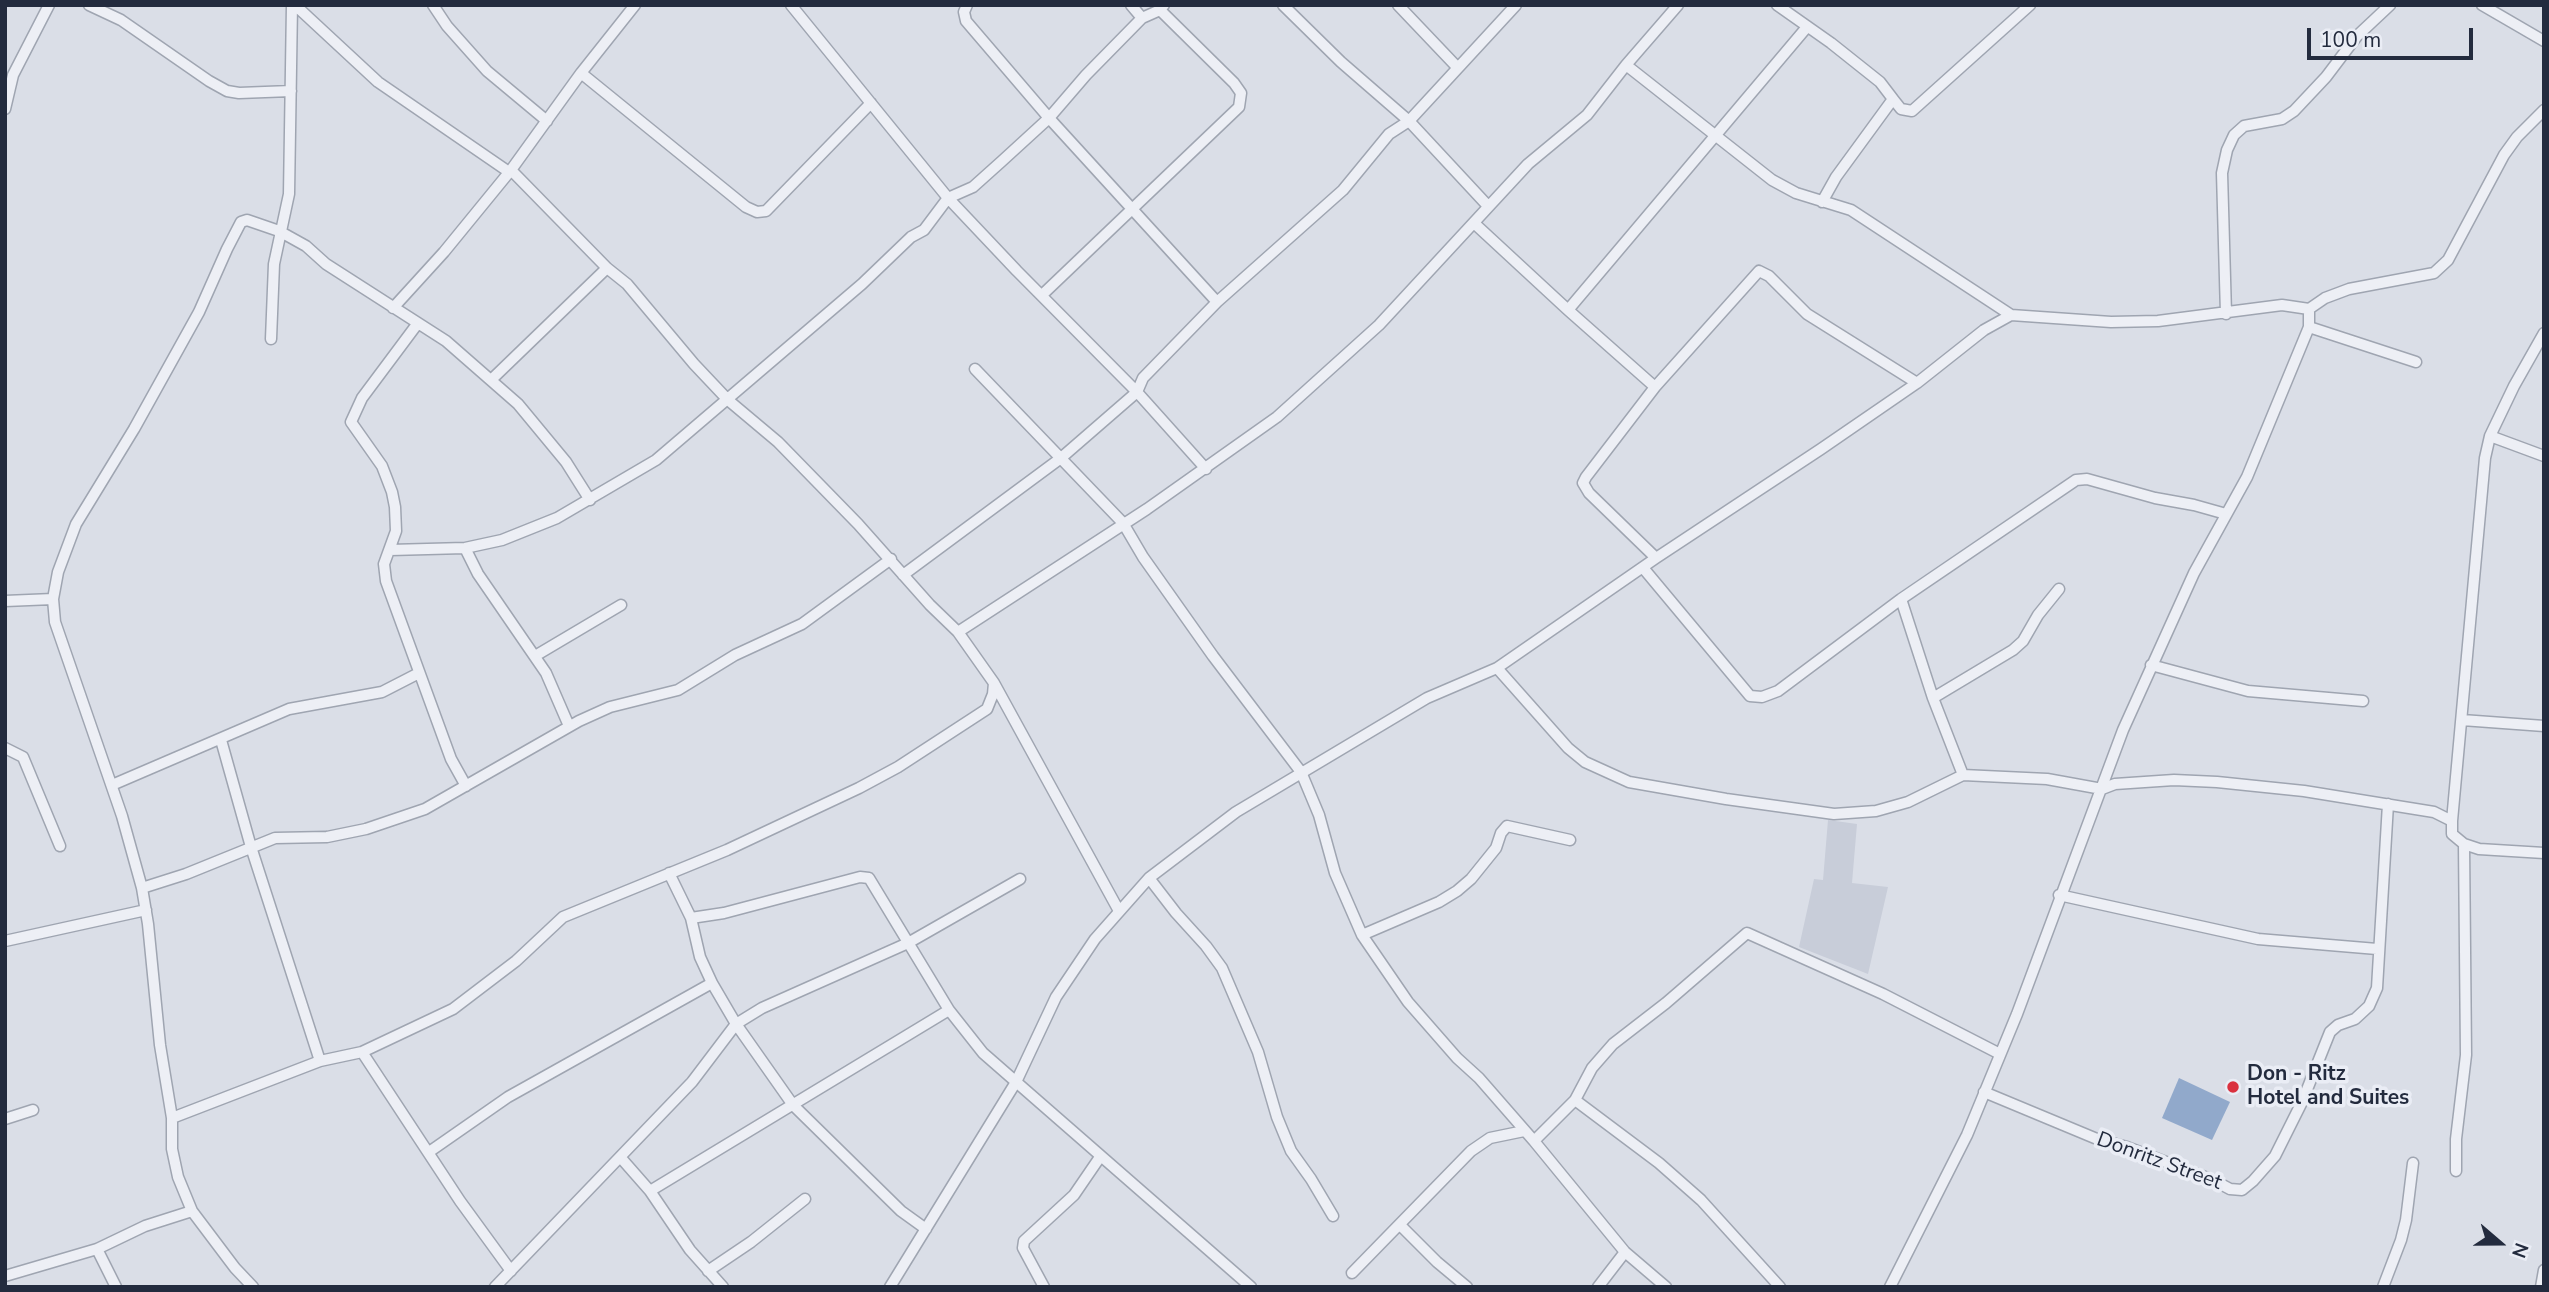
<!DOCTYPE html>
<html>
<head>
<meta charset="utf-8">
<style>
  body { margin:0 }
  #map { position:relative; width:2549px; height:1292px; overflow:hidden; background:#dadee7; font-family:"Nunito Sans",sans-serif }
  canvas { display:block }
  .frame { position:absolute; inset:0; border:7px solid #232b3e; pointer-events:none }
  .north { position:absolute; left:2465px; top:1208px; width:70px; height:70px; -webkit-text-stroke:5px #eaedf5; paint-order:stroke; rotate:110deg; font-size:19px; font-weight:700; line-height:28px; text-align:center; color:#232b3e }
  .north::after { content:''; display:block; margin:auto; width:24px; height:32px; background:#232b3e; clip-path:polygon(50% 0,100% 100%,50% 72%,0 100%) }
  .scale { position:absolute; left:2307px; top:28px; width:166px; height:32px; box-sizing:border-box; border:4px solid #232b3e; border-top:0; padding-left:9px; font-size:21px; line-height:24px; white-space:nowrap; color:#232b3e; -webkit-text-stroke:5px #eaedf5; paint-order:stroke }
</style>
</head>
<body>
<div id="map">
<canvas width="2549" height="1292"></canvas>
<div class="frame"></div>
<div class="north">N</div>
<div class="scale">100 m</div>
</div>
<script>
const g = document.querySelector('canvas').getContext('2d');
g.lineJoin = 'round';
function fill(path, color) {
  g.fillStyle = color;
  g.fill(path, 'evenodd');
}
function poly(rows) {
  const path = new Path2D();
  for (const r of rows) {
    path.moveTo(r[0], r[1]);
    for (let i = 2; i < r.length; i += 2) path.lineTo(r[i], r[i + 1]);
  }
  return path;
}
function trace(path, color, width, dash) {
  g.strokeStyle = color;
  g.lineWidth = width;
  g.lineCap = dash ? 'butt' : 'round';
  g.setLineDash(dash || []);
  g.stroke(path);
}
function drawText(font, color, halo, rows, align = 'center') {
  g.font = font + ' "Nunito Sans",sans-serif';
  g.lineWidth = 7;
  g.setLineDash([]);
  g.textBaseline = 'middle';
  g.strokeStyle = halo;
  g.fillStyle = color;
  for (const [text, x, y, turn = 0] of rows) {
    g.save();
    g.translate(x, y);
    g.rotate((+turn || 0) * Math.PI / 180);
    g.textAlign = isNaN(turn) ? turn : align;
    if (halo) g.strokeText(text, 0, 0);
    g.fillText(text, 0, 0);
    g.restore();
  }
}
fill(poly([
  [1828,820,1857,824,1852,883,1888,887,1868,974,1799,947,1814,879,1823,880]
]), '#c8cdd9');
fill(poly([
  [2179,1078,2230,1102,2212,1140,2162,1118]
]), '#91a9cb');
const street = poly([
  [89,5,121,20,209,81,227,91,239,93,291,91],
  [295,5,378,82,509,172],
  [433,5,447,26,487,71,547,121],
  [791,5,948,198,1017,271,1137,392,1206,469],
  [967,5,964,12,966,21,1049,118,1217,302],
  [1131,5,1142,18],
  [1283,5,1341,62,1409,121,1488,206],
  [1398,5,1457,67],
  [1777,5,1831,43,1880,82,1893,99],
  [2482,5,2544,41],
  [1626,65,1678,5],
  [581,73,746,207,757,212,766,211,871,103],
  [5,109,13,75,49,5],
  [511,170,607,268,627,284,694,364,728,400,778,442,858,524,930,605,958,632,994,683,1119,911],
  [1822,202,1836,177,1893,99,1901,109,1912,111,2030,5],
  [1475,224,1568,310,1655,387],
  [1042,295,1239,107,1241,93,1234,83,1160,10],
  [393,308,444,252,511,170,581,73,635,5],
  [2309,309,2325,298,2349,289,2434,273,2448,260,2504,155,2517,137,2544,110],
  [1568,310,1807,27],
  [2226,314,2222,173,2227,150,2234,135,2244,126,2282,119,2294,111,2326,77,2357,36,2390,5],
  [418,323,362,398,351,422,382,466,392,492,395,507,396,531,384,564,386,581,451,759,466,786],
  [2309,327,2416,362],
  [2544,333,2514,386,2490,436,2485,458,2452,821,2452,834,2464,844,2479,849,2544,853],
  [271,339,274,264,289,194,292,5],
  [975,369,1123,523,1143,557,1213,656,1301,772,1319,815,1335,873,1362,935,1408,1002,1457,1058,1479,1078,1534,1141,1625,1252,1666,1287],
  [491,380,607,268],
  [2490,436,2544,456],
  [465,548,478,574,546,673,569,726],
  [390,550,465,548,502,540,557,518,656,460,862,284,911,237,924,230,948,198,973,187,1002,161,1049,118,1086,75,1142,18,1160,10,1164,5],
  [1656,558,1589,493,1583,483,1586,477,1655,387,1759,271,1769,276,1807,314,1917,383],
  [1644,569,1750,696,1762,697,1778,691,1901,599,2076,480,2087,479,2155,498,2194,505,2226,514],
  [903,575,1061,458,1137,392,1143,378,1217,302,1343,190,1389,134,1409,121,1516,5],
  [1901,599,1933,698,1963,775],
  [5,601,53,599],
  [958,632,1147,509,1277,417,1379,325,1528,164,1587,115,1626,65,1772,180,1796,193,1851,210,2011,315],
  [535,656,621,605],
  [2151,665,2248,691,2363,701],
  [1497,668,1568,748,1585,762,1629,782,1726,799,1834,814,1876,811,1908,802,1963,775,2047,779,2102,789,2115,784,2174,780,2217,782,2304,791,2434,812,2452,821],
  [1933,698,2013,650,2023,641,2038,615,2059,589],
  [2462,720,2544,726],
  [221,740,251,847,320,1061],
  [5,748,23,757,60,846],
  [112,785,289,709,382,692,419,673],
  [669,873,691,918,700,957,712,983,736,1024,793,1105,901,1211,926,1229],
  [1149,878,1176,913,1206,946,1222,968,1258,1052,1277,1117,1291,1151,1311,1179,1333,1216],
  [142,888,186,874,275,838,327,837,366,829,425,809,579,721,610,707,678,690,735,655,802,624,891,559],
  [2059,895,2258,939,2377,949],
  [691,918,724,913,860,877,869,878,949,1010,983,1053,1251,1287],
  [1362,935,1439,902,1457,891,1471,879,1496,848,1501,833,1507,826,1570,840],
  [5,941,146,910],
  [362,1052,460,1201,511,1271],
  [1984,1092,2097,1139,2127,1147,2213,1180,2230,1189,2242,1190,2253,1181,2275,1156,2302,1102,2330,1032,2338,1025,2355,1019,2369,1006,2377,988,2388,804],
  [1575,1100,1659,1163,1701,1200,1780,1287],
  [172,1118,320,1061,362,1052,453,1009,516,961,563,917,727,850,859,788,898,767,987,709,993,694,994,683],
  [5,1119,33,1110],
  [1534,1141,1575,1100,1592,1068,1613,1044,1666,1003,1747,933,1883,994,2000,1054],
  [429,1152,508,1097,712,983],
  [621,1158,650,1191,690,1250,723,1287],
  [2456,1171,2456,1139,2466,1055,2464,844],
  [650,1191,949,1010],
  [1400,1225,1437,1262,1467,1287],
  [97,1249,116,1287],
  [708,1271,751,1242,805,1199],
  [1352,1273,1471,1151,1490,1138,1524,1131],
  [5,1276,97,1249,145,1226,192,1211],
  [253,1287,235,1268,192,1211,178,1177,172,1149,172,1118,160,1045,148,924,142,888,122,816,55,622,53,599,58,572,76,524,134,429,199,312,227,249,241,222,247,220,279,231,306,246,326,264,446,341,518,404,566,462,590,500],
  [495,1287,692,1082,736,1024,762,1008,908,943,1020,879],
  [890,1287,1016,1082,1056,997,1095,939,1149,878,1236,812,1427,698,1497,668,1656,558,1821,449,1917,383,1984,330,2011,315,2111,322,2158,321,2282,305,2309,309,2309,327,2247,477,2194,573,2123,730,2017,1014,1967,1135,1890,1287],
  [1044,1287,1023,1248,1024,1241,1074,1195,1100,1157],
  [1598,1287,1625,1252],
  [2383,1287,2401,1240,2406,1220,2413,1163],
  [2541,1287,2544,1270]
]);
trace(street, '#9fa5b1', 13);
trace(street, '#edeff5', 10);
for (const [x, y, r, color] of [
  [2233,1087,7,"#da313f"]
]) {
  const dot = new Path2D();
  dot.arc(x, y, r, 0, 2 * Math.PI);
  g.fillStyle = color;
  g.fill(dot);
  trace(dot, '#eaedf5', 2.5);
}
drawText('bold 21px', '#232b3e', '#eaedf5', [
  ["Don - Ritz",2247,1075],
  ["Hotel and Suites",2247,1099]
], 'left');
drawText('21px', '#232b3e', '#eaedf5', [
  ["Donritz Street",2159,1162,20]
]);
</script>
</body>
</html>
